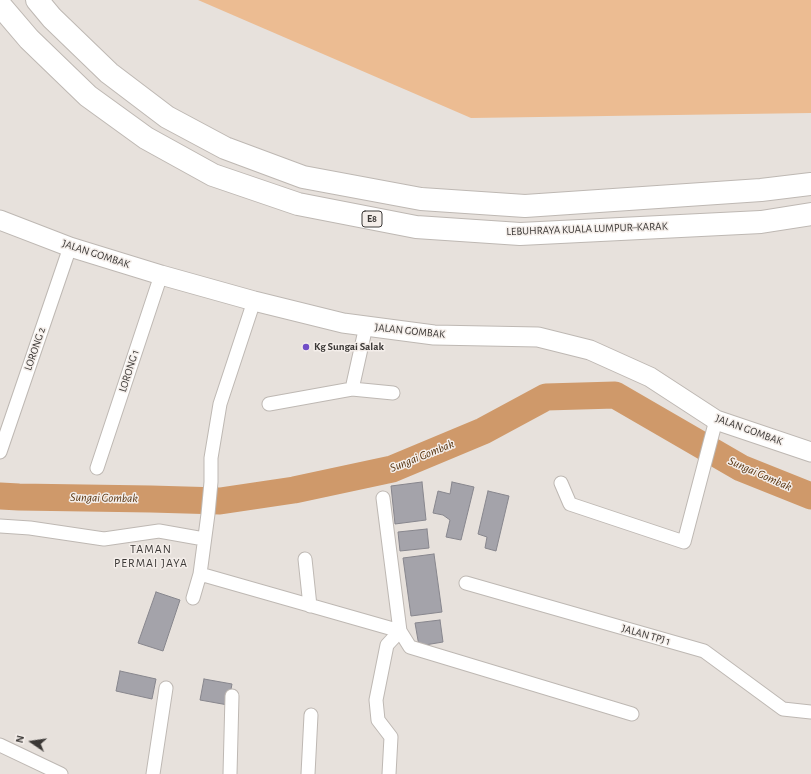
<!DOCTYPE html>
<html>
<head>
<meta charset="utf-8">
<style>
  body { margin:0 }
  #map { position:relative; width:811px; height:774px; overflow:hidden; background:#e7e1dc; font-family:"Alegreya Sans",sans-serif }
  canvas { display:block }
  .north { position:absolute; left:12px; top:722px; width:40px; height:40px; -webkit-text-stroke:3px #f4eeea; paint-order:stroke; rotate:283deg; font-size:11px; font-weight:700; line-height:16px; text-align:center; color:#3b3836 }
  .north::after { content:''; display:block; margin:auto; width:14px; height:18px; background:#3b3836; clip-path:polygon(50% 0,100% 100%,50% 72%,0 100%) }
</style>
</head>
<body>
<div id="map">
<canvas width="811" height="774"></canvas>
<div class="north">N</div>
</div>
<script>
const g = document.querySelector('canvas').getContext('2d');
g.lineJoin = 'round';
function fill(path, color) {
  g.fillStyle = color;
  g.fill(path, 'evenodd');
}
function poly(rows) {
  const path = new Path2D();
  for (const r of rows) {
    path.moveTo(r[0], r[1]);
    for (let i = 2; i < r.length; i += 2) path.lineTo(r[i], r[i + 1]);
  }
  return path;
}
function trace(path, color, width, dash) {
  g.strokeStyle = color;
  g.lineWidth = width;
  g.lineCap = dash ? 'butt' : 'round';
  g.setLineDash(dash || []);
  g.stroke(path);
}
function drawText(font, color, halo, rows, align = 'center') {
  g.font = font + ' "Alegreya Sans",sans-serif';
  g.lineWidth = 3;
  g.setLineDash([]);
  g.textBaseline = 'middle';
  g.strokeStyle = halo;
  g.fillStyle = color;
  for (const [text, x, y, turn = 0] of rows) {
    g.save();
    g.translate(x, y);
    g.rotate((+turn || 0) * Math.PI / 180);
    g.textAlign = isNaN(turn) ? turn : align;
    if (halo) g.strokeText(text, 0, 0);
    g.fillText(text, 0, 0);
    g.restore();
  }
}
fill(poly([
  [198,0,811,0,811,113,471,118]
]), '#ecbc92');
trace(poly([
  [0,496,19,497,151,499,220,501,294,490,392,469,483,431,546,397,615,395,741,468,811,496]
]), '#cf996a', 27);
const building = poly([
  [422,482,426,520,395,524,391,486,422,482],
  [452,482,474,487,461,540,446,537,450,520,443,515,433,513,438,491,450,494,452,482],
  [488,491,509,496,496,551,485,548,487,537,478,534,488,491],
  [427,529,429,548,400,551,398,532,427,529],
  [434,554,442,612,411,616,403,558,434,554],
  [156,592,180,600,163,651,138,643,156,592],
  [440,620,443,642,419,646,415,623,440,620],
  [120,671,156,679,152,699,116,691,120,671],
  [204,679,232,684,228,705,200,700,204,679]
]);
fill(building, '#a4a3aa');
trace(building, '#87868d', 1);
const street = poly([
  [352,389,366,326],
  [269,404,352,389,393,393],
  [0,452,70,247],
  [97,468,161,275],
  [561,483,570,504,684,542,716,420],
  [383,498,400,631,387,645,376,700,378,720,391,737,389,774],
  [0,526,30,528,104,539,159,531,204,539],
  [305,559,310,606],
  [200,574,400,631,410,647,632,714],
  [466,583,704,651,783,709,811,712],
  [193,598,200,574,208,514,211,482,211,458,220,404,254,301],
  [0,745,61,774],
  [153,774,166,688],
  [230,774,232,696],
  [308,774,311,715]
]);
const secondary = poly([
  [0,220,70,247,161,275,254,301,343,323,434,335,538,337,590,350,650,377,716,420,811,452]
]);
const highway = poly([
  [37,0,52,18,109,73,167,117,225,148,303,177,421,199,525,206,761,190,811,184],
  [0,5,29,39,88,96,146,138,213,175,298,204,416,227,520,234,761,222,811,214]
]);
trace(street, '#beb8b3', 15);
trace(secondary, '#beb8b3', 21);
trace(highway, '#beb8b3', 24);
trace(street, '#fff', 13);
trace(secondary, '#fff', 19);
trace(highway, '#fff', 22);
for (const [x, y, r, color] of [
  [306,347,4,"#714ec7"]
]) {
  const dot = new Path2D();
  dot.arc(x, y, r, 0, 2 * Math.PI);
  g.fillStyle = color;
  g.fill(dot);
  trace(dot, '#f4eeea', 1.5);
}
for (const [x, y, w] of [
  [372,219,20]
]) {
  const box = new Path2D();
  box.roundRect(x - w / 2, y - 8, w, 16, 3);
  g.fillStyle = '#f4eeea';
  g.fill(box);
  trace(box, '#3b3836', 1);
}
drawText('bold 10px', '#3b3836', null, [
  ["E8",372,219]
]);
drawText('11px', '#3b3836', '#f4eeea', [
  ["LEBUHRAYA KUALA LUMPUR–KARAK",587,229,-2],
  ["JALAN GOMBAK",96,254,18],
  ["JALAN GOMBAK",410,331,6],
  ["LORONG 2",35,349,-71],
  ["LORONG 1",129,371,-72],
  ["JALAN GOMBAK",749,430,20],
  ["JALAN TPJ 1",646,635,16]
]);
drawText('bold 11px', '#3b3836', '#f4eeea', [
  ["Kg Sungai Salak",314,347]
], 'left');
drawText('italic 12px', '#58340f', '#f4eeea', [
  ["Sungai Gombak",422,456,-22],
  ["Sungai Gombak",760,474,24],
  ["Sungai Gombak",104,498,1]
]);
g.letterSpacing = '1px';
drawText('12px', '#3b3836', '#f4eeea', [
  ["TAMAN",151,549],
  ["PERMAI JAYA",151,563]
]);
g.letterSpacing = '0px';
</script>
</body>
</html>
